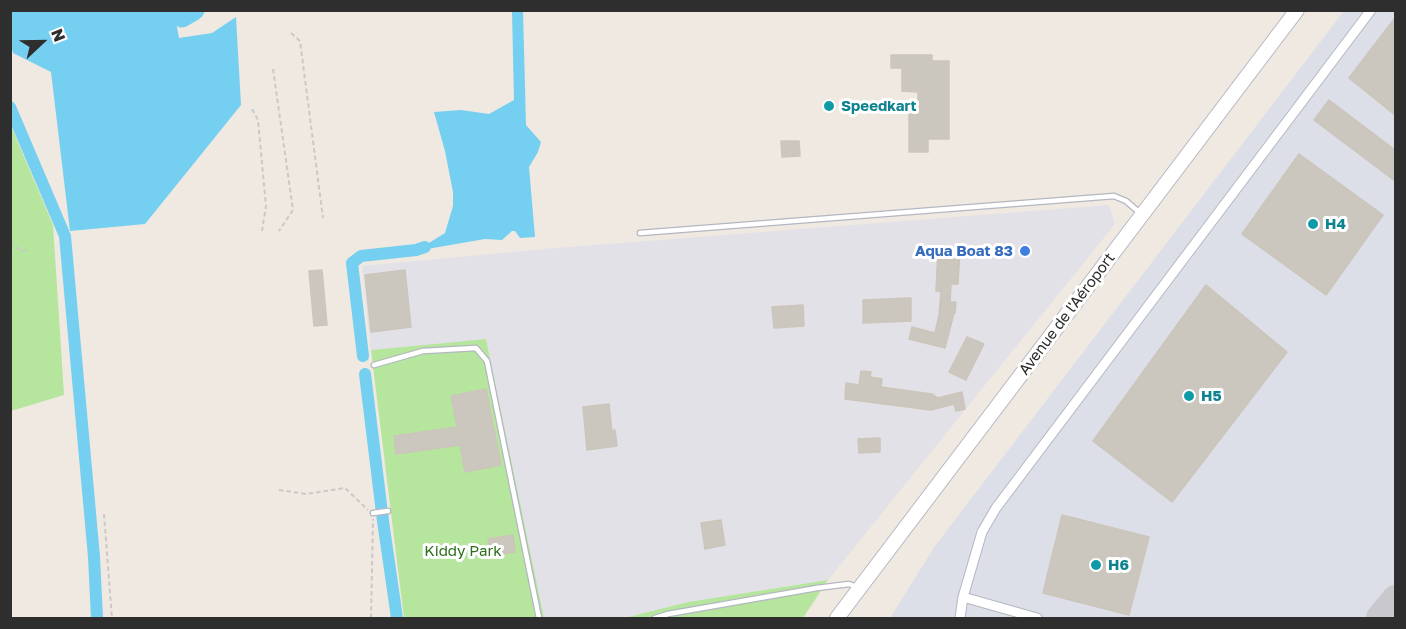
<!DOCTYPE html>
<html>
<head>
<meta charset="utf-8">
<style>
  body { margin:0 }
  #map { position:relative; width:1406px; height:629px; overflow:hidden; background:#efe9e1; font-family:"Golos Text",sans-serif }
  canvas { display:block }
  .frame { position:absolute; inset:0; border:12px solid #2e2e2e; pointer-events:none }
  .north { position:absolute; left:12px; top:12px; width:60px; height:60px; -webkit-text-stroke:4px #fff; paint-order:stroke; rotate:68deg; font-size:16px; font-weight:700; line-height:24px; text-align:center; color:#2e2e2e }
  .north::after { content:''; display:block; margin:auto; width:21px; height:27px; background:#2e2e2e; clip-path:polygon(50% 0,100% 100%,50% 72%,0 100%) }
</style>
</head>
<body>
<div id="map">
<canvas width="1406" height="629"></canvas>
<div class="frame"></div>
<div class="north">N</div>
</div>
<script>
const g = document.querySelector('canvas').getContext('2d');
g.lineJoin = 'round';
function fill(path, color) {
  g.fillStyle = color;
  g.fill(path, 'evenodd');
}
function poly(rows) {
  const path = new Path2D();
  for (const r of rows) {
    path.moveTo(r[0], r[1]);
    for (let i = 2; i < r.length; i += 2) path.lineTo(r[i], r[i + 1]);
  }
  return path;
}
function trace(path, color, width, dash) {
  g.strokeStyle = color;
  g.lineWidth = width;
  g.lineCap = dash ? 'butt' : 'round';
  g.setLineDash(dash || []);
  g.stroke(path);
}
function drawText(font, color, halo, rows, align = 'center') {
  g.font = font + ' "Golos Text",sans-serif';
  g.lineWidth = 6;
  g.setLineDash([]);
  g.textBaseline = 'middle';
  g.strokeStyle = halo;
  g.fillStyle = color;
  for (const [text, x, y, turn = 0] of rows) {
    g.save();
    g.translate(x, y);
    g.rotate((+turn || 0) * Math.PI / 180);
    g.textAlign = isNaN(turn) ? turn : align;
    if (halo) g.strokeText(text, 0, 0);
    g.fillText(text, 0, 0);
    g.restore();
  }
}
fill(poly([
  [1109,205,1115,224,828,580,688,602,624,618,544,618,486,339,371,350,362,266,544,249]
]), '#e3e1e8');
fill(poly([
  [1344,11,1395,11,1395,618,890,618,935,546]
]), '#dcdee8');
fill(poly([
  [11,126,53,225,64,395,11,411],
  [486,339,544,618,404,618,371,350],
  [828,580,803,618,624,618,688,602]
]), '#b6e59e');
fill(poly([
  [10,11,174,11,179,38,212,33,236,17,241,105,145,224,70,231,51,72,13,53,11,44],
  [512,11,523,11,526,125,541,142,538,152,529,167,535,237,520,238,515,231,512,231,502,240,485,239,427,249,424,246,445,233,453,206,453,192,445,151,434,112,461,110,489,114,514,100]
]), '#75cff0');
trace(poly([
  [10,107,65,236,94,557,97,618],
  [363,356,352,263,361,256,416,250,425,247],
  [365,374,383,521,397,618]
]), '#75cff0', 12);
trace(poly([
  [182,17,194,10]
]), '#75cff0', 21);
trace(poly([
  [1381,618,1396,600]
]), '#c9c8cc', 30);
const building = poly([
  [1395,18,1395,115,1349,78,1395,18],
  [891,55,932,55,932,61,949,61,949,139,928,139,928,152,909,152,909,113,918,113,918,92,902,91,902,68,891,68,891,55],
  [1329,100,1395,150,1395,181,1314,120,1329,100],
  [781,141,799,141,800,156,782,157,781,141],
  [1299,154,1383,215,1326,295,1242,234,1299,154],
  [938,249,960,250,958,284,951,284,950,302,956,302,955,313,954,313,945,348,909,339,912,327,935,333,939,315,941,292,936,291,938,249],
  [322,270,327,325,314,326,309,271,322,270],
  [405,270,411,327,371,332,365,275,405,270],
  [1206,285,1287,352,1172,502,1093,441,1206,285],
  [911,298,911,321,863,323,863,300,911,298],
  [803,305,804,326,774,328,772,307,803,305],
  [967,337,984,344,966,380,949,372,967,337],
  [861,371,871,372,870,377,882,379,881,387,932,394,938,398,962,392,965,409,956,411,954,404,931,410,845,399,846,383,859,385,861,371],
  [486,389,501,465,465,472,460,445,396,454,394,436,457,427,451,396,486,389],
  [609,404,612,431,615,430,617,446,587,450,583,407,609,404],
  [880,438,880,452,859,453,858,439,880,438],
  [1062,515,1149,537,1129,615,1043,593,1062,515],
  [721,520,725,545,705,549,701,523,721,520],
  [513,535,515,552,490,556,488,539,513,535]
]);
fill(building, '#cbc7bf');
trace(building, '#cbc5ba', 1.5);
const lane = poly([
  [640,233,1114,196,1126,201,1140,213],
  [374,365,423,351,476,348,487,361,539,618],
  [373,513,388,511],
  [655,618,668,614,817,588,849,584,857,587]
]);
const street = poly([
  [963,597,1037,618],
  [960,618,963,597,982,532,996,508,1371,10]
]);
const secondary = poly([
  [837,618,1297,10]
]);
trace(lane, '#b4b7c1', 7);
trace(street, '#b4b7c1', 11);
trace(secondary, '#b4b7c1', 16);
trace(poly([
  [291,33,300,41,323,218],
  [273,69,293,210,279,231],
  [252,109,258,120,266,206,262,231],
  [10,243,21,251,30,250],
  [279,490,306,494,345,488,368,510],
  [104,514,112,618],
  [371,618,373,519]
]), '#c9c9c9', 2, [4.5, 3]);
trace(lane, '#fff', 4.5);
trace(street, '#fff', 9);
trace(secondary, '#fff', 14);
for (const [x, y, r, color] of [
  [829,106,6,"#0f9aa8"],
  [1313,224,6,"#0f9aa8"],
  [1025,251,6,"#3f7fe0"],
  [1189,396,6,"#0f9aa8"],
  [1096,565,6,"#0f9aa8"]
]) {
  const dot = new Path2D();
  dot.arc(x, y, r, 0, 2 * Math.PI);
  g.fillStyle = color;
  g.fill(dot);
  trace(dot, '#fff', 2);
}
drawText('bold 15px', '#0d838f', '#fff', [
  ["Speedkart",841,106],
  ["H4",1325,224],
  ["H5",1201,396],
  ["H6",1108,565]
], 'left');
drawText('bold 15px', '#366cbe', '#fff', [
  ["Aqua Boat 83",1013,251]
], 'right');
drawText('15px', '#2e2e2e', '#fff', [
  ["Avenue de l'Aéroport",1067,314,-53]
]);
drawText('15px', '#2c6e1b', '#fff', [
  ["Kiddy Park",463,551]
]);
</script>
</body>
</html>
